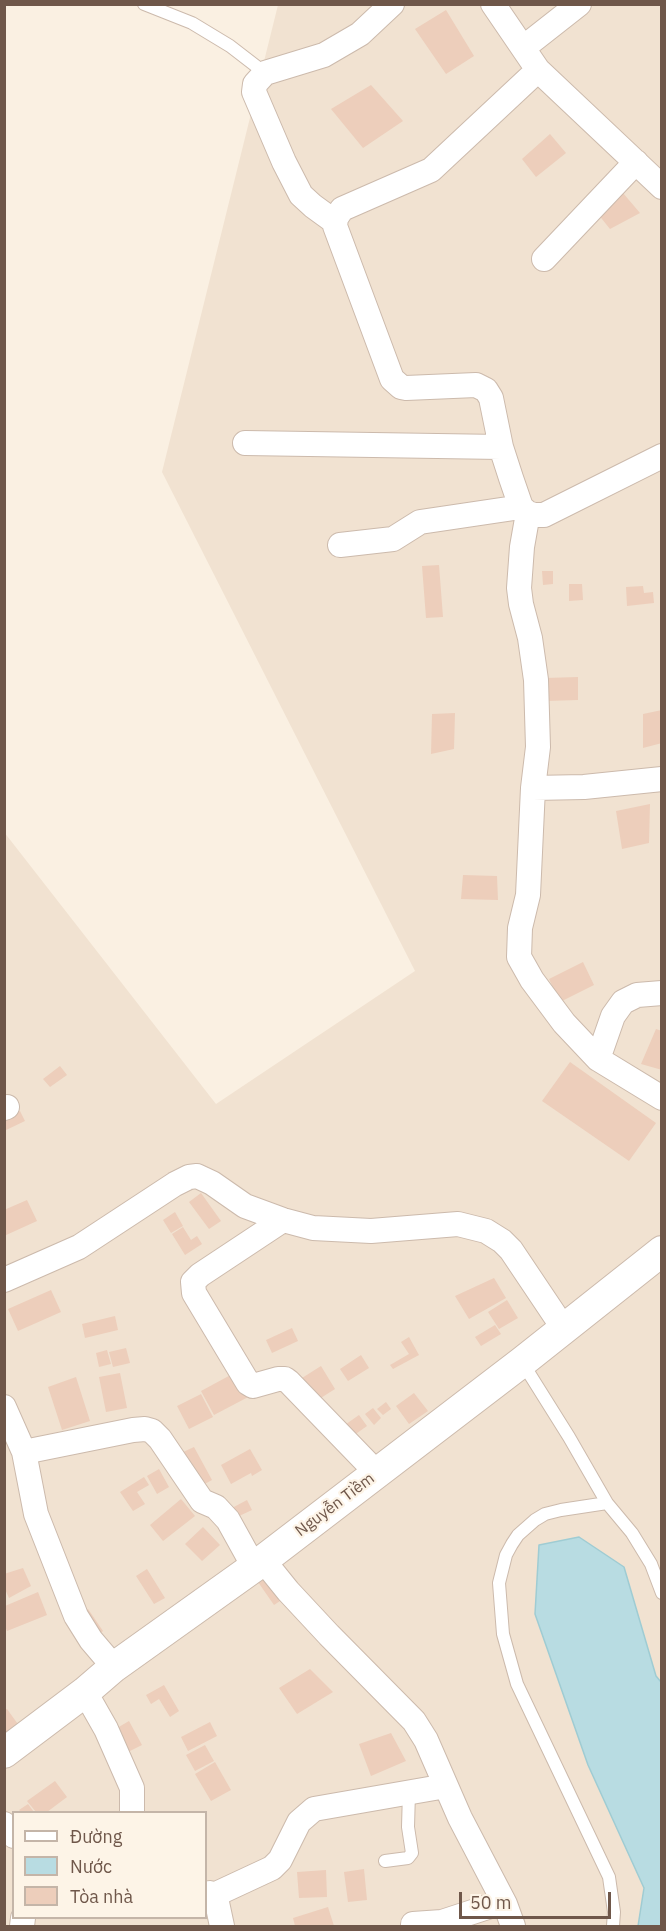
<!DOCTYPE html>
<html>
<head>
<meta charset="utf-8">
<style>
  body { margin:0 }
  #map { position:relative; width:666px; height:1931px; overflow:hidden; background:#faf0e2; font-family:"IBM Plex Sans",sans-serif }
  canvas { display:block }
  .frame { position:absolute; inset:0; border:6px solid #6f574a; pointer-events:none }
  .legend { position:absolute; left:12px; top:1811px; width:195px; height:108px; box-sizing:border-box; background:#fdf4e7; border:2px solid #c4b5a8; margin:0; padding:8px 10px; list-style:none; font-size:18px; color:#6f574a }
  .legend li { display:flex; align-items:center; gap:12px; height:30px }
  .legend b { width:30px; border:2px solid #c4b5a8 }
  .scale { position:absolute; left:459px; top:1892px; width:152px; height:27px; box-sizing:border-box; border:3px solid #6f574a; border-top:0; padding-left:8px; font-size:18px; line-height:21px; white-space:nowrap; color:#6f574a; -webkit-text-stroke:4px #fdf4e7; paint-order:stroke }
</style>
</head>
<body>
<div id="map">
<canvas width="666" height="1931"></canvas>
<div class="frame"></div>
<ul class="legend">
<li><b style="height:8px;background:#fff"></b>Đường</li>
<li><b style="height:16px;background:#b8dce2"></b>Nước</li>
<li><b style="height:16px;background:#edcebb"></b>Tòa nhà</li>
</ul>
<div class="scale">50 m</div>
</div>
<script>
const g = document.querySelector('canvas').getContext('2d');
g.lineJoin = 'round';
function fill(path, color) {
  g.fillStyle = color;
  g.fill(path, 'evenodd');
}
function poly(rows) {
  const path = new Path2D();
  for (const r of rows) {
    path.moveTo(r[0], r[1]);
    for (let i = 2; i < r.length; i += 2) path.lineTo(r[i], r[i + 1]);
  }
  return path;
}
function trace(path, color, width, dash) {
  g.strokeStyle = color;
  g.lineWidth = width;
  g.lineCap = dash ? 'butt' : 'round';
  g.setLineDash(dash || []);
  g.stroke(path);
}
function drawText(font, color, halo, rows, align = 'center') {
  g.font = font + ' "IBM Plex Sans",sans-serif';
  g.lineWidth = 4.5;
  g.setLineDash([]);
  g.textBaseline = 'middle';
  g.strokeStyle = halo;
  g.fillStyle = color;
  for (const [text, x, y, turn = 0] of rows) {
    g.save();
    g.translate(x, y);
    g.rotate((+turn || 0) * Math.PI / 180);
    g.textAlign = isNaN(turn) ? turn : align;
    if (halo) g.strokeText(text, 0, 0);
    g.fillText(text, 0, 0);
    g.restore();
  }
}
fill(poly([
  [278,5,661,5,661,1926,5,1926,4,832,216,1104,415,971,162,472],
  [14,1812,206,1812,206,1918,14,1918]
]), '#f1e2d1');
const water = poly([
  [579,1537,624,1567,656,1676,661,1682,661,1926,638,1926,644,1888,588,1765,535,1614,539,1545,579,1537]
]);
fill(water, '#b8dce2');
trace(water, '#9fccd3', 1.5);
fill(poly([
  [446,10,474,56,446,74,415,29],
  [371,85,403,121,363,148,331,109],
  [550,134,566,153,536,177,522,159],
  [617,186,640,213,610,229,594,209],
  [439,565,443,617,426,618,422,566],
  [542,571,553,571,553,584,543,585],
  [569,584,582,584,583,600,569,601],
  [643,586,644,593,653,592,654,603,627,606,626,587],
  [578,677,578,700,546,701,545,678],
  [662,710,662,743,643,748,643,714],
  [455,713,454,749,431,754,432,714],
  [650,804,649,843,622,849,616,811],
  [463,875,497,876,498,900,461,899],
  [583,962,594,985,560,1002,549,979],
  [656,1029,662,1031,662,1070,641,1064],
  [570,1062,656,1123,629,1161,542,1101],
  [60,1066,67,1075,50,1087,43,1079],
  [20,1111,25,1121,4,1131,4,1119],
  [201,1193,221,1221,209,1229,189,1202],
  [27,1200,37,1221,4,1236,4,1210],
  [175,1212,183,1226,171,1233,163,1220],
  [183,1227,191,1240,197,1236,202,1244,185,1255,172,1234],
  [494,1278,506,1298,469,1319,455,1296],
  [51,1290,61,1312,18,1331,8,1309],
  [507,1300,518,1318,499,1329,488,1312],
  [115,1316,118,1330,85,1338,82,1324],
  [495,1325,501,1334,481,1346,475,1337],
  [292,1328,298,1341,272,1353,266,1340],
  [409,1337,419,1355,393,1369,390,1365,409,1354,401,1342],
  [126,1348,130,1363,113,1367,109,1352],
  [107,1350,111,1364,99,1367,96,1353],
  [361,1355,369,1368,348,1381,340,1369],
  [321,1366,335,1389,316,1401,302,1378],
  [238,1371,252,1395,214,1415,201,1391],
  [120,1373,127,1408,106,1412,99,1377],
  [76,1377,90,1421,62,1430,48,1387],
  [414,1393,428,1411,409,1424,396,1406],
  [201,1394,213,1417,189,1429,177,1406],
  [386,1402,391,1409,383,1415,377,1409],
  [373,1408,381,1418,374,1425,365,1414],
  [359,1415,367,1426,350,1438,342,1427],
  [194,1447,212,1480,199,1487,181,1453],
  [250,1449,262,1470,252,1476,251,1473,231,1484,221,1465],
  [159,1469,169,1487,157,1494,147,1476],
  [144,1477,149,1485,137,1492,145,1504,133,1511,120,1492],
  [181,1499,195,1516,163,1541,150,1525],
  [247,1500,252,1510,237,1517,232,1508],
  [203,1527,220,1545,202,1561,185,1544],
  [23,1568,31,1586,9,1598,4,1587,4,1574],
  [147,1569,165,1598,154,1604,136,1576],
  [269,1574,286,1597,274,1605,258,1582],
  [38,1592,47,1615,7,1631,5,1626,5,1606],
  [88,1609,103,1631,92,1639,77,1616],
  [310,1669,333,1692,297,1714,279,1688],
  [164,1685,179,1711,170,1717,159,1699,151,1704,146,1695],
  [7,1709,20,1727,4,1739,4,1710],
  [129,1721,142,1745,124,1754,112,1731],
  [210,1722,217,1736,188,1751,181,1737],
  [391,1733,406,1761,371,1776,359,1744],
  [205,1745,214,1761,195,1771,186,1755],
  [215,1762,231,1790,211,1801,195,1774],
  [55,1781,67,1797,47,1812,36,1812,27,1801],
  [28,1804,34,1812,21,1812,19,1810],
  [364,1869,367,1900,348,1902,344,1872],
  [326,1870,327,1897,299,1898,297,1872],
  [328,1907,334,1926,295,1926,293,1918]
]), '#edcebb');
const service = poly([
  [144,4,192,23,230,46,265,73],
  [522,1362,569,1437,607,1503,632,1533,651,1564,662,1593],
  [607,1503,561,1510,545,1514,535,1520,518,1535,512,1544,506,1555,499,1583,503,1634,517,1684,609,1877,614,1912,613,1926],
  [385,1861,408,1858,412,1853,408,1827,409,1792]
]);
const minor = poly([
  [493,4,538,70,662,187],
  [523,48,579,4],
  [538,70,431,170,342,209,336,218,335,226,392,379,401,387,406,388,476,385,486,390,491,398,501,447,511,478,521,507,528,513,534,515,544,515,662,456],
  [335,222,313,206,301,195,284,162,254,92,255,84,265,73,324,55,360,34,392,4],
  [544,259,636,162],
  [245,443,501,447],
  [528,513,522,547,519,588,521,604,530,638,536,680,538,747,533,788,528,895,520,928,519,957,532,980,564,1023,598,1059,662,1098],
  [340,545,393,539,420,522,521,507],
  [533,788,584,787,662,779],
  [598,1059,613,1016,623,1002,637,995,662,993],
  [4,1108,7,1107],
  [283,1220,200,1275,193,1282,194,1293,248,1383,253,1386,278,1379,285,1379,289,1382,377,1473],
  [4,1280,79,1247,175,1184,189,1177,197,1176,212,1183,245,1206,283,1220,313,1228,371,1231,458,1224,486,1231,502,1241,511,1250,564,1329],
  [4,1407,24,1452,36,1514,76,1616,91,1640,114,1667],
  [24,1452,133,1430,145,1429,152,1431,160,1439,202,1501,216,1507,228,1520,254,1567],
  [263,1560,288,1591,329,1635,414,1721,426,1740,460,1818,505,1904,513,1926],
  [85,1692,106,1729,132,1788,132,1812],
  [4,1824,14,1836],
  [206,1894,210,1893,216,1898,222,1926],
  [214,1895,272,1868,280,1860,299,1822,314,1809,446,1786],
  [413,1924,442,1922,503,1902],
  [22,1926,23,1918]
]);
const tertiary = poly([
  [4,1753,85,1692,114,1667,254,1567,522,1362,662,1251]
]);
trace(service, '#ccbaac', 14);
trace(minor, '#ccbaac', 26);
trace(tertiary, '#ccbaac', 32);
trace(service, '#fff', 12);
trace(minor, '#fff', 24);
trace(tertiary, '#fff', 30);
drawText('16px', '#6f574a', '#fdf4e7', [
  ["Nguyễn Tiềm",335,1505,-37]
]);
</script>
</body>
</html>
